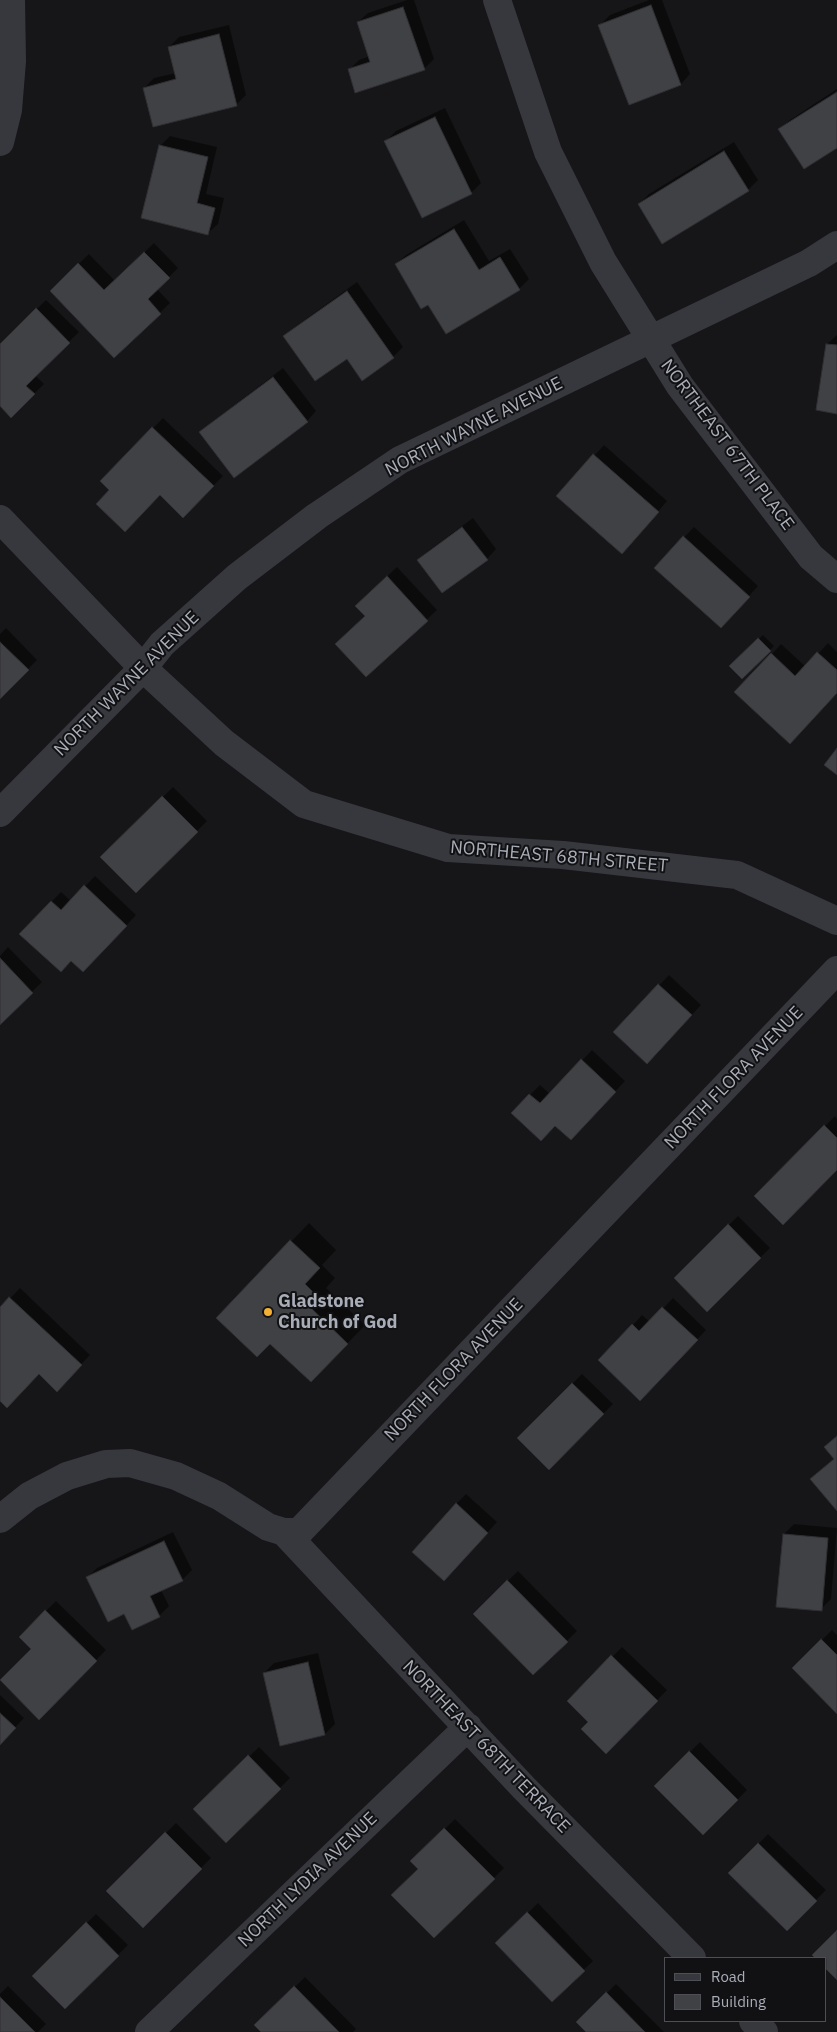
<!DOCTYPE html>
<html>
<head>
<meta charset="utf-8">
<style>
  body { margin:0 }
  #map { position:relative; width:837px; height:2032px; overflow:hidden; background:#161618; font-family:"IBM Plex Sans",sans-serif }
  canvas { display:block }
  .legend { position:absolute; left:664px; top:1957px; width:162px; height:65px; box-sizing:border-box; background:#111113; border:1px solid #4d4f55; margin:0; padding:6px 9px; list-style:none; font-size:15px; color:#a8adb8 }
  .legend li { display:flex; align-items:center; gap:10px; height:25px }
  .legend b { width:25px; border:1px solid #4d4f55 }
</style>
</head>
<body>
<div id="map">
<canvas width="837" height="2032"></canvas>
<ul class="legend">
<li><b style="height:6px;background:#37383d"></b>Road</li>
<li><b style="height:14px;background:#404145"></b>Building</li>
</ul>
</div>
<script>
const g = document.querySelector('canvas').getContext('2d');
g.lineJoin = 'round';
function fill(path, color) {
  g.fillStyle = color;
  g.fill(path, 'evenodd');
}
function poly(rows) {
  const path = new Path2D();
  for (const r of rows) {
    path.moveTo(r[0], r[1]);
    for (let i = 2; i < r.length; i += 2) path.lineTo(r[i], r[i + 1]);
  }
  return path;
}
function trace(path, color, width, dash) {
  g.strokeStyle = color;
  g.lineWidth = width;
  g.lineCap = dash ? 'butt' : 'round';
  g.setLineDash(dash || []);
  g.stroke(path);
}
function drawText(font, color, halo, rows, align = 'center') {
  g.font = font + ' "IBM Plex Sans",sans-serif';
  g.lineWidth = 4;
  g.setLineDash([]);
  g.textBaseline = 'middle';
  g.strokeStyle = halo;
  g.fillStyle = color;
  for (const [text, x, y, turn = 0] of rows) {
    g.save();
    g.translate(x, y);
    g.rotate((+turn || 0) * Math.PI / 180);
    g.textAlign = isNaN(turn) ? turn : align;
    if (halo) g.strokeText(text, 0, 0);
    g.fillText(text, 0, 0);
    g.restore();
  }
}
fill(poly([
  [407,0,414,0,434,59,424,69,349,70,359,60,370,56,358,22,368,13],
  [649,0,662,0,690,74,681,84,630,103,600,25,610,15],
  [229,25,246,95,237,104,154,125,144,88,154,78,176,73,169,47,179,37],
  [837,89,837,147,780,129,790,120],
  [445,108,481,183,471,193,386,141,396,131],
  [170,136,217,147,206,194,224,198,218,224,208,233,160,146],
  [734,142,758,180,748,190,639,204,649,194],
  [464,220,489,261,510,249,529,279,519,289,429,303,396,264,406,255],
  [154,243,178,268,157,289,170,303,114,357,51,291,89,254,115,281],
  [357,282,403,347,393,357,362,379,347,357,285,336,295,327],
  [46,300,79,332,35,375,44,384,11,416,0,405,0,345],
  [837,335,837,412,827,344],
  [283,368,316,411,307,421,201,433,211,423],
  [163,418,223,476,183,516,160,493,110,490,101,481],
  [604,445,667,501,631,543,558,496],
  [473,518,496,549,487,559,419,560,428,551],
  [694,527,758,586,730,617,656,567],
  [397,567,437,610,366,676,366,596],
  [6,628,37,660,0,697,0,634],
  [763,635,774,646,742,678,731,666],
  [828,643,837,652,837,692,799,733,772,654,781,644,806,667],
  [173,787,207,821,136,892,102,857],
  [95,876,136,915,93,961,72,959,51,902,61,892,71,901],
  [8,947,42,982,0,1023,0,956],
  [669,975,701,1005,657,1052,615,1032],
  [592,1050,625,1081,581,1128,512,1113,540,1085,550,1094],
  [835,1116,837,1119,837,1168,756,1196],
  [738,1216,770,1248,707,1310,675,1278],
  [309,1223,336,1250,322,1265,335,1278,326,1288,365,1325,329,1363,270,1342,218,1318],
  [20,1288,90,1355,66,1380,39,1373,0,1399,0,1309],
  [673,1298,706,1330,650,1389,633,1325,642,1315,650,1322],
  [582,1374,613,1404,549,1468,519,1438],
  [466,1494,497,1522,454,1570,456,1504],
  [794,1524,837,1528,831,1599,821,1609,784,1534],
  [173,1532,192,1570,182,1580,161,1590,169,1606,159,1616,124,1613,88,1577,97,1568],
  [518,1571,577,1631,533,1674,474,1614],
  [56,1601,106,1650,39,1718,33,1649,20,1637],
  [832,1630,837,1635,837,1712,794,1668],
  [622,1647,667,1690,606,1752,590,1722,569,1701],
  [318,1653,335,1724,325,1734,281,1744,264,1673,274,1663],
  [0,1695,24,1718,0,1743],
  [700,1742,747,1790,703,1834,656,1786],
  [259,1747,290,1778,226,1841,195,1809],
  [455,1819,504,1868,434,1937,419,1869,412,1861],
  [176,1823,211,1858,143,1926,108,1891],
  [768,1834,826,1890,787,1929,730,1873],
  [538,1903,593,1961,552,2000,497,1943],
  [96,1914,128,1945,65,2007,34,1976],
  [305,1977,356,2029,353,2032,263,2032,256,2025],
  [616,1984,664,2032,587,2032,578,2022],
  [8,1986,46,2024,38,2032,0,2032,0,1994]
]), '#0007');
const building = poly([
  [651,5,681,85,629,105,598,25,651,5],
  [403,7,425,70,355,93,348,69,370,62,357,22,403,7],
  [219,34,237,106,153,127,143,88,176,79,168,47,219,34],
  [837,92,837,148,804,169,778,129,837,92],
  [435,117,472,194,422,218,384,141,435,117],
  [159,145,208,157,197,203,215,208,208,235,141,218,159,145],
  [724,151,749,191,662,244,638,204,724,151],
  [454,229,479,270,500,257,520,290,446,334,428,305,421,309,395,264,454,229],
  [144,252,170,278,148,299,161,314,114,358,50,291,78,263,104,290,144,252],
  [347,291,394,358,362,381,347,359,315,381,283,336,347,291],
  [36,308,70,343,26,386,35,394,11,418,0,406,0,344,36,308],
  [826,344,837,345,837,414,816,410,826,344],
  [273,377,308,422,234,478,199,432,273,377],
  [152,427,214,486,183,518,160,495,125,532,96,504,109,490,100,481,152,427],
  [593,454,659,512,622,554,556,496,593,454],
  [462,527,488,560,442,593,417,560,462,527],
  [683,536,750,597,721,628,654,568,683,536],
  [387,576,428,621,366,677,335,644,365,616,355,606,387,576],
  [758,638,771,651,742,679,729,666,758,638],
  [0,642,29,670,0,699,0,642],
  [817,652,837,670,837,693,790,744,734,692,771,653,795,676,817,652],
  [837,748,837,775,824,765,837,748],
  [162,796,198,832,136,893,100,857,162,796],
  [84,885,127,926,83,972,71,961,61,972,19,934,51,901,61,910,84,885],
  [0,958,33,993,0,1025,0,958],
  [658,984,692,1015,647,1064,613,1032,658,984],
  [581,1059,616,1092,571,1140,555,1126,541,1141,511,1113,529,1094,540,1103,581,1059],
  [824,1125,837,1138,837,1170,783,1225,754,1196,824,1125],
  [728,1224,761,1258,707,1312,674,1278,728,1224],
  [290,1240,320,1268,305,1284,318,1297,309,1306,348,1344,311,1382,270,1344,257,1357,216,1318,290,1240],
  [9,1297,82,1365,57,1392,39,1374,7,1408,0,1401,0,1307,9,1297],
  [662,1307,698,1340,640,1401,598,1360,632,1324,639,1331,662,1307],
  [572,1383,604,1414,549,1470,517,1438,572,1383],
  [837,1436,837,1511,810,1479,834,1459,824,1447,837,1436],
  [456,1503,488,1533,444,1581,412,1552,456,1503],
  [783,1534,828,1538,822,1611,776,1607,783,1534],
  [164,1541,183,1581,150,1596,160,1617,132,1630,124,1614,108,1622,86,1577,164,1541],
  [507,1580,568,1642,533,1675,473,1614,507,1580],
  [45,1610,97,1661,39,1720,0,1680,31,1649,19,1637,45,1610],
  [821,1639,837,1655,837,1714,792,1668,821,1639],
  [611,1655,658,1701,606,1754,581,1729,588,1722,567,1701,611,1655],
  [308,1662,325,1735,280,1746,263,1673,308,1662],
  [0,1713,16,1728,0,1745,0,1713],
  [689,1751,738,1800,703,1835,654,1786,689,1751],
  [248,1755,281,1789,226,1843,193,1809,248,1755],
  [444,1828,495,1879,434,1938,391,1895,418,1869,410,1861,444,1828],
  [165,1832,202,1869,143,1928,106,1891,165,1832],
  [758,1843,817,1901,787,1931,728,1873,758,1843],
  [527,1912,585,1971,552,2002,495,1943,527,1912],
  [86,1922,119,1956,65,2009,32,1976,86,1922],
  [837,1930,837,1980,826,1969,826,1958,815,1958,812,1955,837,1930],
  [294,1986,339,2032,261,2032,254,2025,294,1986],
  [606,1992,645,2032,586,2032,576,2022,606,1992],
  [0,1997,35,2032,0,2032,0,1997]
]);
fill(building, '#404145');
trace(building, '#303034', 1);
trace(poly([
  [497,0,548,152,603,262,680,386,811,557,837,579],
  [0,142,8,110,12,61,11,0],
  [0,519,143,668,224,743,304,804,448,848,563,855,737,875,837,921],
  [0,813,143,668,162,644,237,577,317,516,400,460,809,263,837,245],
  [0,1519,29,1496,67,1476,106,1464,130,1463,176,1476,219,1496,268,1527,284,1532,299,1532,837,970],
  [284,1532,524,1788,692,1958],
  [753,2021,764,2032],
  [149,2032,468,1727]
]), '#37383d', 28);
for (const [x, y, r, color] of [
  [268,1312,5,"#f2b134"]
]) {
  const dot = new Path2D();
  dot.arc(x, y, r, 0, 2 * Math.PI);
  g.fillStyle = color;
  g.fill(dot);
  trace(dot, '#111113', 2);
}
drawText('18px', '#a8adb8', '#111113', [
  ["NORTH WAYNE AVENUE",474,427,-27],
  ["NORTHEAST 67TH PLACE",727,445,53],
  ["NORTH WAYNE AVENUE",127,684,-45],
  ["NORTHEAST 68TH STREET",559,857,5],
  ["NORTH FLORA AVENUE",734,1078,-46],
  ["NORTH FLORA AVENUE",454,1370,-46],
  ["NORTHEAST 68TH TERRACE",486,1747,46],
  ["NORTH LYDIA AVENUE",308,1880,-44]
]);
drawText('bold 18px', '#a8adb8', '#111113', [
  ["Gladstone",278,1302],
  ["Church of God",278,1323]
], 'left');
</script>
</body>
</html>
